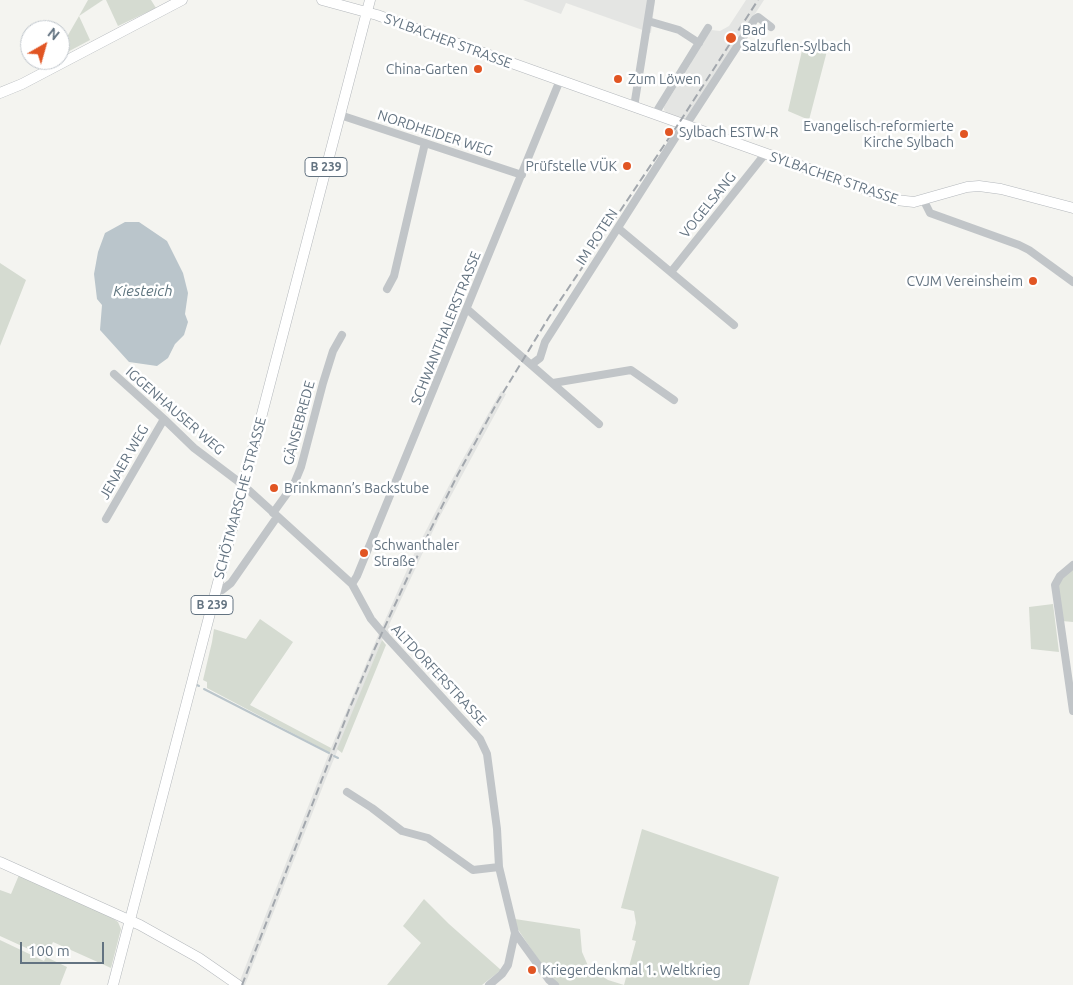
<!DOCTYPE html>
<html>
<head>
<meta charset="utf-8">
<style>
  body { margin:0 }
  #map { position:relative; width:1073px; height:985px; overflow:hidden; background:#f4f4f0; font-family:Ubuntu,sans-serif }
  canvas { display:block }
  .north { position:absolute; left:20px; top:20px; width:50px; height:50px; box-sizing:border-box; background:#fff; border:1px solid #c1c7cd; border-radius:50%; rotate:38deg; font-size:14px; font-weight:700; line-height:20px; text-align:center; color:#637381 }
  .north::after { content:''; display:block; margin:auto; width:18px; height:22px; background:#e15523; clip-path:polygon(50% 0,100% 100%,50% 72%,0 100%) }
  .scale { position:absolute; left:20px; top:942px; width:84px; height:22px; box-sizing:border-box; border:2px solid #637381; border-top:0; padding-left:6px; font-size:15px; line-height:18px; white-space:nowrap; color:#637381; -webkit-text-stroke:4px #fff; paint-order:stroke }
</style>
</head>
<body>
<div id="map">
<canvas width="1073" height="985"></canvas>
<div class="north">N</div>
<div class="scale">100 m</div>
</div>
<script>
const g = document.querySelector('canvas').getContext('2d');
g.lineJoin = 'round';
function fill(path, color) {
  g.fillStyle = color;
  g.fill(path, 'evenodd');
}
function poly(rows) {
  const path = new Path2D();
  for (const r of rows) {
    path.moveTo(r[0], r[1]);
    for (let i = 2; i < r.length; i += 2) path.lineTo(r[i], r[i + 1]);
  }
  return path;
}
function trace(path, color, width, dash) {
  g.strokeStyle = color;
  g.lineWidth = width;
  g.lineCap = dash ? 'butt' : 'round';
  g.setLineDash(dash || []);
  g.stroke(path);
}
function drawText(font, color, halo, rows, align = 'center') {
  g.font = font + ' Ubuntu,sans-serif';
  g.lineWidth = 5;
  g.setLineDash([]);
  g.textBaseline = 'middle';
  g.strokeStyle = halo;
  g.fillStyle = color;
  for (const [text, x, y, turn = 0] of rows) {
    g.save();
    g.translate(x, y);
    g.rotate((+turn || 0) * Math.PI / 180);
    g.textAlign = isNaN(turn) ? turn : align;
    if (halo) g.strokeText(text, 0, 0);
    g.fillText(text, 0, 0);
    g.restore();
  }
}
fill(poly([
  [523,0,655,0,651,33,566,3,561,14],
  [746,0,764,0,686,121,668,115,664,110,664,107,691,63,690,62,711,30,720,31,729,26],
  [501,391,506,394,439,518,389,625,391,629,388,634,382,627,414,554,460,464],
  [379,633,383,638,325,781,245,985,242,985,239,983,331,748]
]), '#e4e5e3');
fill(poly([
  [88,0,103,0,79,16,90,40,60,56,60,49,79,16],
  [106,0,151,0,156,8,118,26],
  [804,42,827,51,809,120,788,111],
  [0,263,26,280,0,346],
  [1073,568,1073,622,1062,621,1057,586,1061,579],
  [1053,604,1059,652,1031,649,1029,607],
  [260,619,293,642,250,705,331,748,330,753,207,688,207,682,203,680,212,642,214,629,246,639],
  [382,640,386,645,342,753,337,749],
  [642,829,779,877,749,985,559,985,552,980,517,928,515,919,580,929,582,952,589,968,608,980,624,985,636,941,632,940,636,923,634,911,621,908],
  [19,875,107,914,118,922,121,929,111,968,53,942,46,957,0,936,0,890,11,894],
  [424,899,449,924,501,970,482,985,387,985,421,943,403,926],
  [0,940,44,961,46,957,67,967,60,985,0,985]
]), '#d5dbd1');
fill(poly([
  [125,222,139,222,167,241,183,273,188,293,185,314,188,322,184,335,175,344,168,358,157,366,129,362,100,330,102,305,97,299,94,274,98,252,105,233]
]), '#bac5cb');
trace(poly([
  [197,685,199,686],
  [204,689,329,753],
  [334,756,338,758]
]), '#bac5cb', 2);
const major = poly([
  [322,0,377,15,896,200,914,202,967,187,979,186,1001,189,1073,208],
  [0,93,22,84,182,0],
  [0,862,140,925,199,958,238,985],
  [113,985,370,0]
]);
trace(major, '#b4b8bc', 11);
trace(poly([
  [648,21,679,30,699,43],
  [634,107,651,0],
  [655,114,708,28],
  [340,115,522,175],
  [924,201,930,213,1019,245,1029,250,1073,282],
  [618,228,734,325],
  [671,272,765,154],
  [387,289,394,276,425,143],
  [467,309,599,424],
  [532,364,540,358,545,342,677,135,686,125,755,19,758,17,771,27],
  [114,374,164,419,194,448,243,485,352,584,371,619,382,632,480,739,487,754,497,829,499,867,515,933,508,965,502,974,489,985],
  [553,383,631,370,674,400],
  [273,513,294,484,301,467,323,383,333,351,342,335],
  [106,519,164,419],
  [1073,565,1060,576,1055,585,1073,711],
  [352,584,357,576,560,80],
  [222,590,231,583,277,517],
  [347,792,372,808,402,831,428,838,473,870,499,867],
  [515,933,549,980,555,985]
]), '#c1c5c8', 8);
trace(major, '#fff', 10);
trace(poly([
  [242,985,349,710,375,648,417,557,458,474,498,401,549,317,679,123,758,0]
]), '#a2a7ad', 2, [8, 4]);
for (const [x, y, r, color] of [
  [731,38,6,"#e15523"],
  [478,69,5,"#e15523"],
  [618,79,5,"#e15523"],
  [669,132,5,"#e15523"],
  [964,134,5,"#e15523"],
  [627,166,5,"#e15523"],
  [1033,281,5,"#e15523"],
  [274,488,5,"#e15523"],
  [364,553,5,"#e15523"],
  [532,970,5,"#e15523"]
]) {
  const dot = new Path2D();
  dot.arc(x, y, r, 0, 2 * Math.PI);
  g.fillStyle = color;
  g.fill(dot);
  trace(dot, '#fff', 2);
}
for (const [x, y, w] of [
  [326,167,42],
  [212,605,42]
]) {
  const box = new Path2D();
  box.roundRect(x - w / 2, y - 9.5, w, 19, 4);
  g.fillStyle = '#fff';
  g.fill(box);
  trace(box, '#637381', 1);
}
drawText('bold 12px', '#637381', null, [
  ["B 239",326,167],
  ["B 239",212,605]
]);
drawText('14px', '#637381', '#fff', [
  ["Bad",742,30],
  ["Salzuflen-Sylbach",742,46],
  ["China-Garten",468,69,"right"],
  ["Zum Löwen",628,79],
  ["Evangelisch-reformierte",954,126,"right"],
  ["Kirche Sylbach",954,142,"right"],
  ["Sylbach ESTW-R",679,132],
  ["Prüfstelle VÜK",617,166,"right"],
  ["CVJM Vereinsheim",1023,281,"right"],
  ["Brinkmann’s Backstube",284,488],
  ["Schwanthaler",374,545],
  ["Straße",374,561],
  ["Kriegerdenkmal 1. Weltkrieg",542,970]
], 'left');
drawText('14px', '#637381', '#fff', [
  ["SYLBACHER STRASSE",448,41,20],
  ["NORDHEIDER WEG",435,133,18],
  ["SYLBACHER STRASSE",834,178,19],
  ["VOGELSANG",708,205,-51],
  ["IM POTEN",597,237,-57],
  ["SCHWANTHALERSTRASSE",446,328,-68],
  ["IGGENHAUSER WEG",175,411,41],
  ["GÄNSEBREDE",299,423,-75],
  ["JENAER WEG",124,462,-60],
  ["SCHÖTMARSCHE STRASSE",240,498,-75],
  ["ALTDORFERSTRASSE",439,675,47]
]);
drawText('italic 15px', '#5f757f', '#fff', [
  ["Kiesteich",143,291]
]);
</script>
</body>
</html>
